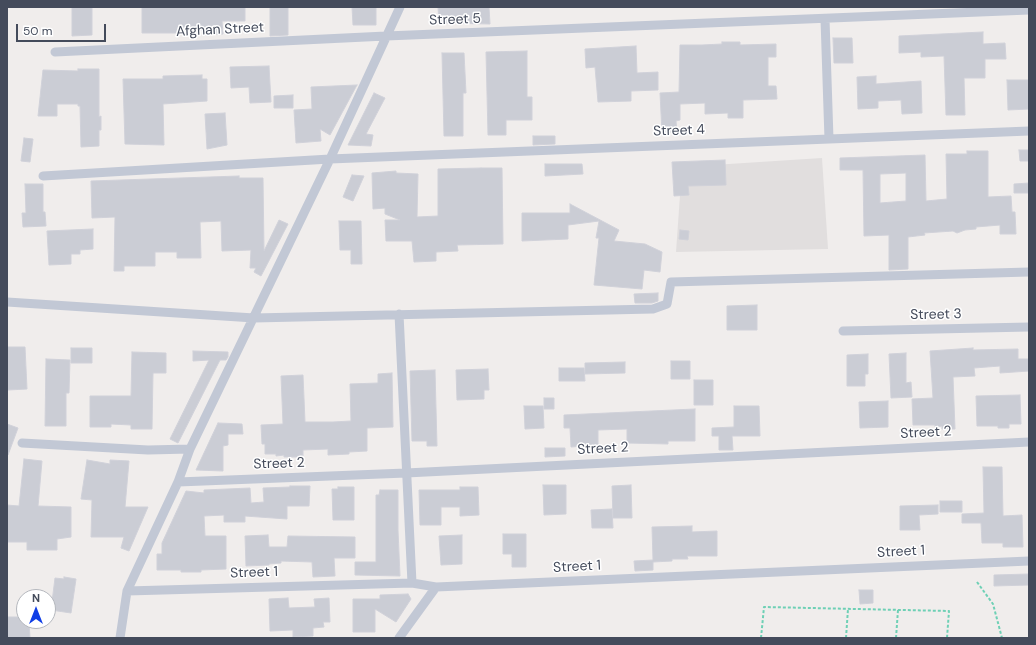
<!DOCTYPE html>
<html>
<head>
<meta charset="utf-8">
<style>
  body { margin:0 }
  #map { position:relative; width:1036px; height:645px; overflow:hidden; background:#f0edec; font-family:"DM Sans",sans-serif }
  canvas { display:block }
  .frame { position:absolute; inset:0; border:8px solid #444b5b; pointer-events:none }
  .north { position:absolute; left:16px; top:589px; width:40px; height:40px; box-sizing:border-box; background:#fff; border:1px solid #b4b7bd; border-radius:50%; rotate:0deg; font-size:11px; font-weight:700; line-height:16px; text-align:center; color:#444b5b }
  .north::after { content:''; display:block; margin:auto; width:14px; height:18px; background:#103ee6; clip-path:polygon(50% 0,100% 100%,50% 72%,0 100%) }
  .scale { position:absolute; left:16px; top:24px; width:90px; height:18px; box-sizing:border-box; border:2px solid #444b5b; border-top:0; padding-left:5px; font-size:12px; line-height:14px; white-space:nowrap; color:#444b5b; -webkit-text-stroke:3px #fff; paint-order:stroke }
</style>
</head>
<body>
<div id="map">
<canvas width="1036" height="645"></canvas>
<div class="frame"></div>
<div class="north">N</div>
<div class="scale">50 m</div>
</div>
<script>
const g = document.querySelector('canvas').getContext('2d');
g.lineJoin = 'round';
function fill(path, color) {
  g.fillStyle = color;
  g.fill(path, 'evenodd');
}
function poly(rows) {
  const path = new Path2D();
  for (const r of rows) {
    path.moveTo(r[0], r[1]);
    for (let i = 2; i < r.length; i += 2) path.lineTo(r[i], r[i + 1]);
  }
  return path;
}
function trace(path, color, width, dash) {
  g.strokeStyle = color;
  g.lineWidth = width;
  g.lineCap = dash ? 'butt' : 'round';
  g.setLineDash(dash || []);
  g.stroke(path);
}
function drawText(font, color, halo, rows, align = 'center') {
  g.font = font + ' "DM Sans",sans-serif';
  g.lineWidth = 3;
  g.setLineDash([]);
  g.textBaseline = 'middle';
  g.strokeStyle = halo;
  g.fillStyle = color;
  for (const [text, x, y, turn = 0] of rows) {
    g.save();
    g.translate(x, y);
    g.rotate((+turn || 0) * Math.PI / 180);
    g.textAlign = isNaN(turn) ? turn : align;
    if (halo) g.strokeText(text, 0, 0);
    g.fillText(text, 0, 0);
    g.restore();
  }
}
fill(poly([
  [822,158,828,249,676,252,682,167]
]), '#e1dede');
const building = poly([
  [72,7,92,7,92,35,72,36,72,7],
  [142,7,245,7,245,21,222,21,223,34,205,35,205,30,185,30,185,33,142,33,142,7],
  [270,7,288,7,288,35,270,36,270,7],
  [352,7,376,7,376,25,353,25,352,7],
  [438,7,489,7,490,24,439,23,438,7],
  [983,32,983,44,1005,43,1006,59,985,59,985,78,964,78,965,115,946,115,944,56,921,57,921,52,899,53,899,36,983,32],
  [833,38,852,38,853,63,834,63,833,38],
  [722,42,740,42,740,45,776,44,776,57,768,57,768,86,776,86,777,99,743,100,743,118,728,118,728,113,705,114,705,103,680,104,680,120,676,121,677,132,662,133,660,93,679,92,680,45,702,45,722,44,722,42],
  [636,46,637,73,658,72,658,90,631,91,631,101,598,102,595,67,586,68,585,49,636,46],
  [527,51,527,97,532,97,532,120,506,120,506,135,488,135,486,52,527,51],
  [442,53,464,53,466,93,463,93,463,136,444,136,442,53],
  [269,66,271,102,250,103,249,87,231,88,230,67,269,66],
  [78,69,99,69,99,117,101,116,101,130,99,130,99,146,81,147,80,106,78,106,78,104,57,104,57,116,38,116,43,70,78,71,78,69],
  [202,75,202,79,207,79,207,101,163,104,164,145,125,144,123,79,163,79,163,76,202,75],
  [876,76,876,84,921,81,922,113,902,114,901,100,878,101,878,108,858,109,857,77,876,76],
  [1007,80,1028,80,1029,109,1008,110,1007,80],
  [357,85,330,135,320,129,321,141,296,143,294,110,312,109,311,87,357,85],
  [374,93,385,98,366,134,373,135,371,146,348,145,374,93],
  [293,95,293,108,274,108,274,96,293,95],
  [225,113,227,145,207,149,205,114,225,113],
  [533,136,555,136,555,144,533,145,533,136],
  [24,138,33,139,30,162,21,161,24,138],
  [1019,150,1029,150,1029,161,1020,161,1019,150],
  [967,151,988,151,988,197,1011,196,1012,212,1015,212,1016,234,1000,234,1000,225,976,227,976,229,965,230,957,233,953,231,924,233,925,235,908,237,908,269,889,270,889,235,864,236,863,170,840,170,840,158,925,155,926,201,947,199,946,154,967,154,967,151],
  [906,173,906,201,880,203,880,174,906,173],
  [725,160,726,185,688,186,689,195,674,196,672,162,725,160],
  [545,164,582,164,583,174,545,176,545,164],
  [481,168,502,168,503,244,457,245,458,251,436,252,436,261,414,262,412,241,386,241,385,220,400,220,385,214,385,208,373,209,372,173,396,171,396,173,418,174,417,217,438,216,438,169,481,168],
  [352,175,364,176,353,201,343,197,352,175],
  [239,176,239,178,263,178,264,251,279,220,288,224,261,276,254,272,256,268,250,268,251,250,222,251,221,221,200,222,201,258,177,258,177,252,155,252,155,266,124,266,124,271,114,271,115,217,92,218,91,181,239,176],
  [1029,183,1029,193,1014,193,1014,184,1029,183],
  [25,184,43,184,43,212,45,212,46,226,23,227,22,213,26,213,25,184],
  [570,204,619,230,614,241,645,244,662,252,660,272,644,270,642,289,594,285,599,238,596,238,599,221,568,225,568,239,522,241,522,213,570,213,570,204],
  [339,221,361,221,362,264,351,264,351,250,340,250,339,221],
  [93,229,93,249,80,250,80,254,71,254,71,264,49,265,47,231,93,229],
  [680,230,689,231,688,240,679,239,680,230],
  [658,293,658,301,652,303,635,303,634,294,658,293],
  [757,305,757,330,727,330,727,306,757,305],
  [7,347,25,347,27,389,8,390,7,347],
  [71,348,92,348,92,363,71,363,71,348],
  [973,348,973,350,1018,349,1018,359,1029,359,1029,371,1000,373,1000,366,974,368,975,376,953,377,955,429,942,429,942,426,935,427,935,425,913,425,912,399,933,398,930,351,973,348],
  [193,351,228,352,228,357,226,360,220,360,178,443,170,439,209,360,193,361,193,351],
  [132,352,166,353,166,373,153,373,152,429,131,429,131,425,111,424,111,427,90,427,90,396,131,396,132,352],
  [906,353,906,383,911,382,912,397,891,398,889,354,906,353],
  [868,354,868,374,865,374,865,386,847,386,847,355,868,354],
  [46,359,70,360,69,393,66,393,66,426,45,426,46,359],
  [671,361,690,361,690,379,671,379,671,361],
  [625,362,625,373,585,374,585,363,625,362],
  [559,368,584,368,585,381,559,381,559,368],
  [488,369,489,390,484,390,484,399,457,400,456,370,488,369],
  [435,370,437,446,427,446,427,441,412,441,410,371,435,370],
  [392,373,393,427,367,428,367,451,349,452,349,454,328,455,328,449,303,450,303,457,284,457,284,455,276,456,276,454,265,454,265,444,262,444,261,425,283,424,281,376,303,375,305,422,333,422,351,421,350,384,378,383,378,374,392,373],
  [694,380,713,380,713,405,694,405,694,380],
  [1020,395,1021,424,1009,424,1009,428,998,428,998,426,977,426,976,396,1020,395],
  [544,398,554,398,554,409,544,409,544,398],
  [888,401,888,427,860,428,859,402,888,401],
  [524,406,543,406,544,428,525,429,524,406],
  [734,406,759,406,760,436,732,436,733,450,719,450,719,436,712,436,712,428,734,427,734,406],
  [695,409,695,441,668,441,668,444,627,443,627,429,598,430,598,445,571,447,570,428,564,428,564,415,695,409],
  [218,423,242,424,243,434,228,434,228,445,223,446,223,471,196,470,218,423],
  [7,424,18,428,8,455,7,455,7,424],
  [545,448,565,448,565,456,545,457,545,448],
  [24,459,42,461,38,506,71,507,71,537,57,539,57,550,27,550,27,542,7,542,7,505,19,506,24,459],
  [87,460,110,464,110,460,129,461,125,507,148,507,129,551,121,548,124,537,91,537,92,500,81,499,87,460],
  [983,467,1002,467,1003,516,1022,515,1023,547,1003,547,1003,543,982,543,981,523,962,523,962,514,984,513,983,467],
  [543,485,566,485,566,514,544,515,543,485],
  [631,485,632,518,613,518,612,486,631,485],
  [290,486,310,486,309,506,287,506,287,519,245,516,245,522,224,522,224,515,204,516,205,536,226,536,226,569,201,570,201,572,181,572,181,570,157,570,157,554,162,554,162,543,186,491,204,493,204,490,250,488,251,503,264,502,263,488,290,487,290,486],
  [338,487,354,487,354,520,333,520,332,489,338,489,338,487],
  [460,487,478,487,479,515,460,516,460,507,441,507,441,525,420,525,419,490,460,490,460,487],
  [380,490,398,490,398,530,400,576,355,575,355,562,376,562,376,495,379,495,380,490],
  [940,501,962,501,962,512,940,512,940,501],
  [938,505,938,514,919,515,920,530,900,530,900,506,938,505],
  [612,509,613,528,592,528,591,510,612,509],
  [692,526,692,532,717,531,717,556,687,556,688,559,672,559,672,561,653,562,653,570,635,571,634,561,653,560,652,527,692,526],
  [503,534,526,534,526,567,512,567,512,554,503,554,503,534],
  [268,535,269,547,287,547,288,536,355,537,355,558,334,558,335,576,313,577,312,562,281,561,281,563,269,564,269,565,246,566,245,536,268,535],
  [462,535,462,564,441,565,439,536,462,535],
  [1029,574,1029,585,994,586,994,575,1029,574],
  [64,577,76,579,71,613,51,610,55,578,64,579,64,577],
  [859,590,873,590,873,603,860,604,859,590],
  [408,594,411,599,396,622,375,609,375,632,353,632,353,599,380,599,380,595,408,594],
  [288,598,289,608,315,607,314,599,329,598,330,622,323,622,324,627,313,628,313,636,293,637,293,630,270,631,269,599,288,598],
  [7,617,24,617,24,621,29,621,30,638,7,638,7,617]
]);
fill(building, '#cbcdd5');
trace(building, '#d0d1d9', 1);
trace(poly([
  [977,582,993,604,1002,638],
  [761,638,764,607,949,611,947,638],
  [846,638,848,609],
  [896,638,898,610]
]), '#6ed0b5', 2, [3, 2]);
trace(poly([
  [825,19,829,139],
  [55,52,386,36,1029,10],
  [43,176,330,159,1029,131],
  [7,302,254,318,653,309,667,304,671,282,1029,272],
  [399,314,412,583],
  [843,331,1029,327],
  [22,443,148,450,190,449],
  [178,482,406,473,1029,442],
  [127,591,412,583,436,587,1029,561],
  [120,638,127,591,178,482,190,449,330,159,400,7],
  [399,638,436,587]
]), '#c2c8d5', 9);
drawText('14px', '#444b5b', '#fff', [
  ["Street 5",455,20,-2],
  ["Afghan Street",220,30,-3],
  ["Street 4",679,131,-2],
  ["Street 3",936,315,-1],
  ["Street 2",926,433,-3],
  ["Street 2",603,449,-3],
  ["Street 2",279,464,-2],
  ["Street 1",901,552,-3],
  ["Street 1",577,567,-3],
  ["Street 1",254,573,-2]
]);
</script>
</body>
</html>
